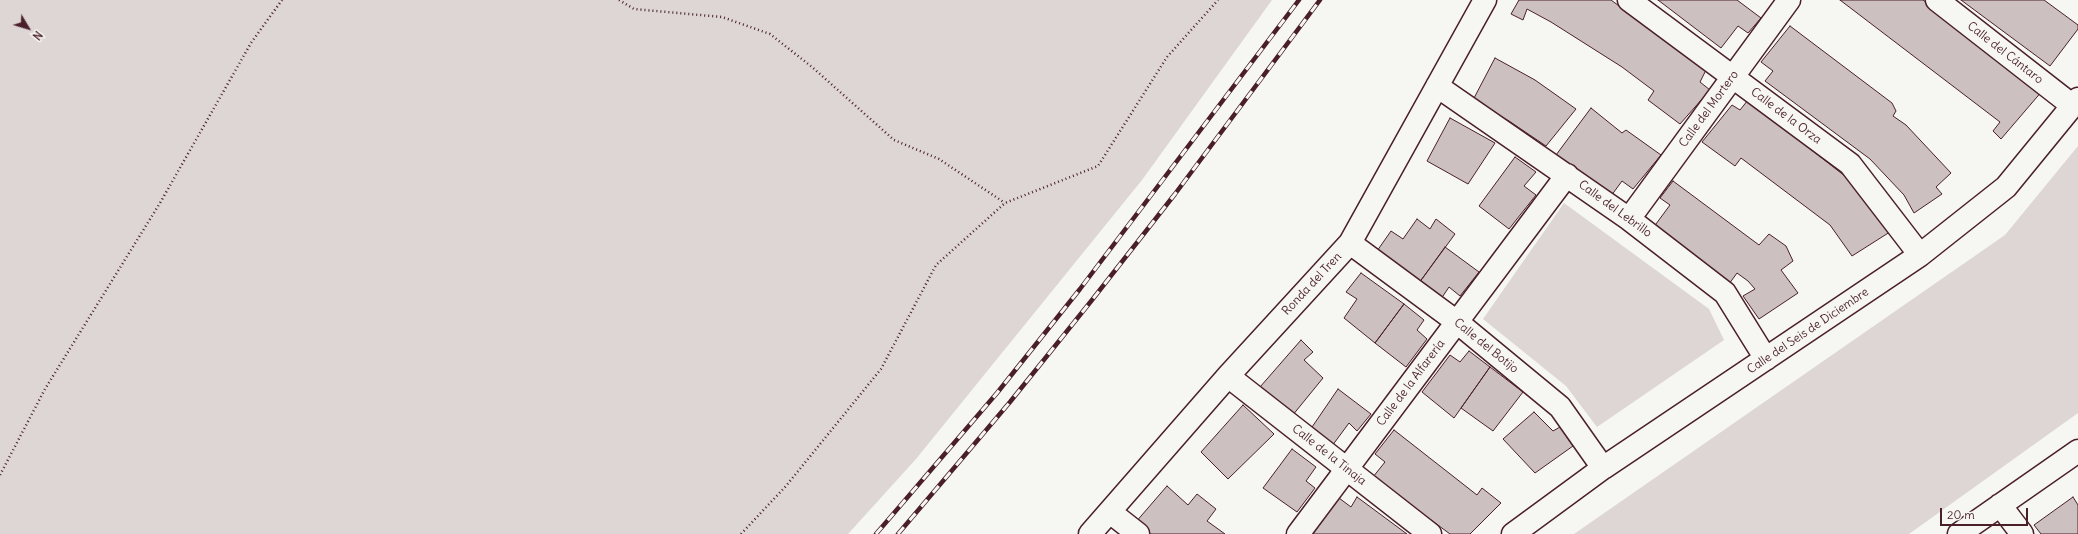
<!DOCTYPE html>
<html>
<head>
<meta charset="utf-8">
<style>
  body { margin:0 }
  #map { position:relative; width:2078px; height:534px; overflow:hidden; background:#f6f6f2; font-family:Delius,sans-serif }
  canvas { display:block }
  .north { position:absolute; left:8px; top:8px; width:40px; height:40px; -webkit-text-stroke:3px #f6f6f2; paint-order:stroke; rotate:128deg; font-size:11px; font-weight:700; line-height:16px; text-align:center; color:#4a1f2b }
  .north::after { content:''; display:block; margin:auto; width:14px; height:18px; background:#4a1f2b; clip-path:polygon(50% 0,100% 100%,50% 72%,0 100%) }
  .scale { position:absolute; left:1940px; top:508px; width:88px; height:18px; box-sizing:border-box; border:2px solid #4a1f2b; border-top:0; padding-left:5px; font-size:12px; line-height:14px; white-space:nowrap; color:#4a1f2b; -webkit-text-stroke:3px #f6f6f2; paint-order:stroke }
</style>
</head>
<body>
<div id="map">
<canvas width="2078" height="534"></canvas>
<div class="north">N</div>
<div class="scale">20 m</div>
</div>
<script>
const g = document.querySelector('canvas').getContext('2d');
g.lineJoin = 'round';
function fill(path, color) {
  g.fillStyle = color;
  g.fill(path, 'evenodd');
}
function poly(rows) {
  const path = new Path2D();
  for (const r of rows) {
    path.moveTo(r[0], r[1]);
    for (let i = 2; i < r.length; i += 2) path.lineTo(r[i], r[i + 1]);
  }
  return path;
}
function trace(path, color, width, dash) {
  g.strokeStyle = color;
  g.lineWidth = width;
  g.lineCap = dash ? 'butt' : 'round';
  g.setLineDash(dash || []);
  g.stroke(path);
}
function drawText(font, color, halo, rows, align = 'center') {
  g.font = font + ' Delius,sans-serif';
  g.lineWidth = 4;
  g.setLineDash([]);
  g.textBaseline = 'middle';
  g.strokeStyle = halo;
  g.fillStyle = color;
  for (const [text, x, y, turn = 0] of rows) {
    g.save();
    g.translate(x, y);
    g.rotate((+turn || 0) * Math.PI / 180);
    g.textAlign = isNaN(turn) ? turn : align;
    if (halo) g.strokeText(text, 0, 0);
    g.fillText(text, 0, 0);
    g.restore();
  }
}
fill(poly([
  [0,0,1272,0,1142,180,916,459,848,534,0,534],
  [2078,146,2078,413,1909,534,1574,534,2005,235],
  [1564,203,1709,309,1724,340,1597,427,1566,386,1483,319]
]), '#ddd6d5');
const building = poly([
  [1519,0,1611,0,1706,70,1700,82,1710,90,1680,124,1648,100,1654,91,1622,67,1551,22,1527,9,1523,20,1511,14,1519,0],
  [1658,0,1737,0,1761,18,1748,33,1738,26,1721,48,1658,0],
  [1840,0,1923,0,2043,90,2001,139,1993,131,2000,122,1840,0],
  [1961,0,2044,0,2078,25,2078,29,2050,66,1961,0],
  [1790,26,1892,103,1896,111,1893,116,1906,125,1951,173,1936,187,1942,194,1914,213,1904,195,1870,159,1765,81,1773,71,1761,62,1790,26],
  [1495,58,1535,80,1576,109,1546,146,1509,121,1473,100,1495,58],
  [1748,100,1855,184,1893,230,1852,256,1830,225,1741,158,1735,166,1702,142,1732,105,1740,110,1748,100],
  [1591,108,1622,133,1626,130,1661,155,1633,189,1622,181,1611,196,1556,155,1591,108],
  [1450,118,1495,143,1468,184,1427,161,1450,118],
  [1515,157,1536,172,1524,186,1536,195,1509,229,1479,206,1515,157],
  [1673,181,1759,245,1769,234,1786,246,1793,261,1781,270,1798,293,1759,319,1743,296,1755,289,1748,281,1737,273,1729,284,1653,228,1670,205,1660,198,1673,181],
  [1417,219,1430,229,1436,219,1455,234,1419,283,1377,251,1391,231,1403,239,1417,219],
  [1445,247,1479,272,1460,296,1449,287,1441,299,1419,283,1445,247],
  [1361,273,1404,304,1375,343,1344,318,1357,299,1346,292,1361,273],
  [1404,304,1424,320,1417,330,1427,339,1406,367,1375,343,1404,304],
  [1301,340,1313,352,1304,360,1323,378,1292,416,1260,387,1301,340],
  [1469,351,1490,367,1454,418,1422,392,1450,355,1460,362,1469,351],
  [1490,367,1523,392,1493,431,1461,408,1490,367],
  [1338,389,1371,414,1357,431,1349,423,1332,446,1310,430,1338,389],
  [1243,405,1274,434,1228,479,1201,452,1243,405],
  [1534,412,1553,431,1560,427,1573,446,1535,473,1503,439,1534,412],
  [1394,430,1477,495,1482,488,1501,503,1470,534,1450,534,1373,477,1385,462,1375,454,1394,430],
  [1292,449,1316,467,1306,481,1315,488,1297,512,1263,488,1292,449],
  [1167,486,1188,505,1197,494,1216,509,1207,521,1225,534,1147,534,1135,523,1167,486],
  [1357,497,1407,534,1313,534,1339,498,1351,507,1357,497],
  [2073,497,2078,505,2078,534,2041,534,2034,525,2073,497]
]);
fill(building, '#ccc1c0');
trace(building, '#4a1f2b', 1);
const street = poly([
  [1629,0,1850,164,1920,255],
  [1937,0,2073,106],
  [1437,86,1629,219,1725,293,1766,359],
  [1629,219,1789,0],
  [1350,243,1457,322,1560,407,1603,468],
  [1228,376,1430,534],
  [2000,505,2022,534],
  [1110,512,1138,534],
  [1090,534,1228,376,1350,243,1485,0],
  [1298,534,1567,175],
  [1513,534,1603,468,1920,255,2006,187,2078,99],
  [1959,534,2078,451]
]);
trace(street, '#4a1f2b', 25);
trace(poly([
  [619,0,634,9,722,17,770,34,812,67,894,140,939,159,1005,203],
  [0,475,45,389,160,203,251,43,282,0],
  [741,534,786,486,881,369,936,265,1005,203,1098,166,1167,57,1218,0]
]), '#4a1f2b', 2.5, [1, 3]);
trace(street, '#f6f6f2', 22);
const rail = poly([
  [876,534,997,393,1080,289,1299,0],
  [898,534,1010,402,1092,300,1175,194,1320,0]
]);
trace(rail, '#4a1f2b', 4.5);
trace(rail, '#f6f6f2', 3, [9]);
drawText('12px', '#4a1f2b', '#f6f6f2', [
  ["Calle del Cántaro",2005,53,38],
  ["Calle del Mortero",1709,109,-54],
  ["Calle de la Orza",1786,116,37],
  ["Calle del Lebrillo",1615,209,36],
  ["Ronda del Tren",1312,284,-47],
  ["Calle del Seis de Diciembre",1808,331,-34],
  ["Calle del Botijo",1486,346,39],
  ["Calle de la Alfarería",1411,383,-53],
  ["Calle de la Tinaja",1329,455,38]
]);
</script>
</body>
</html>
